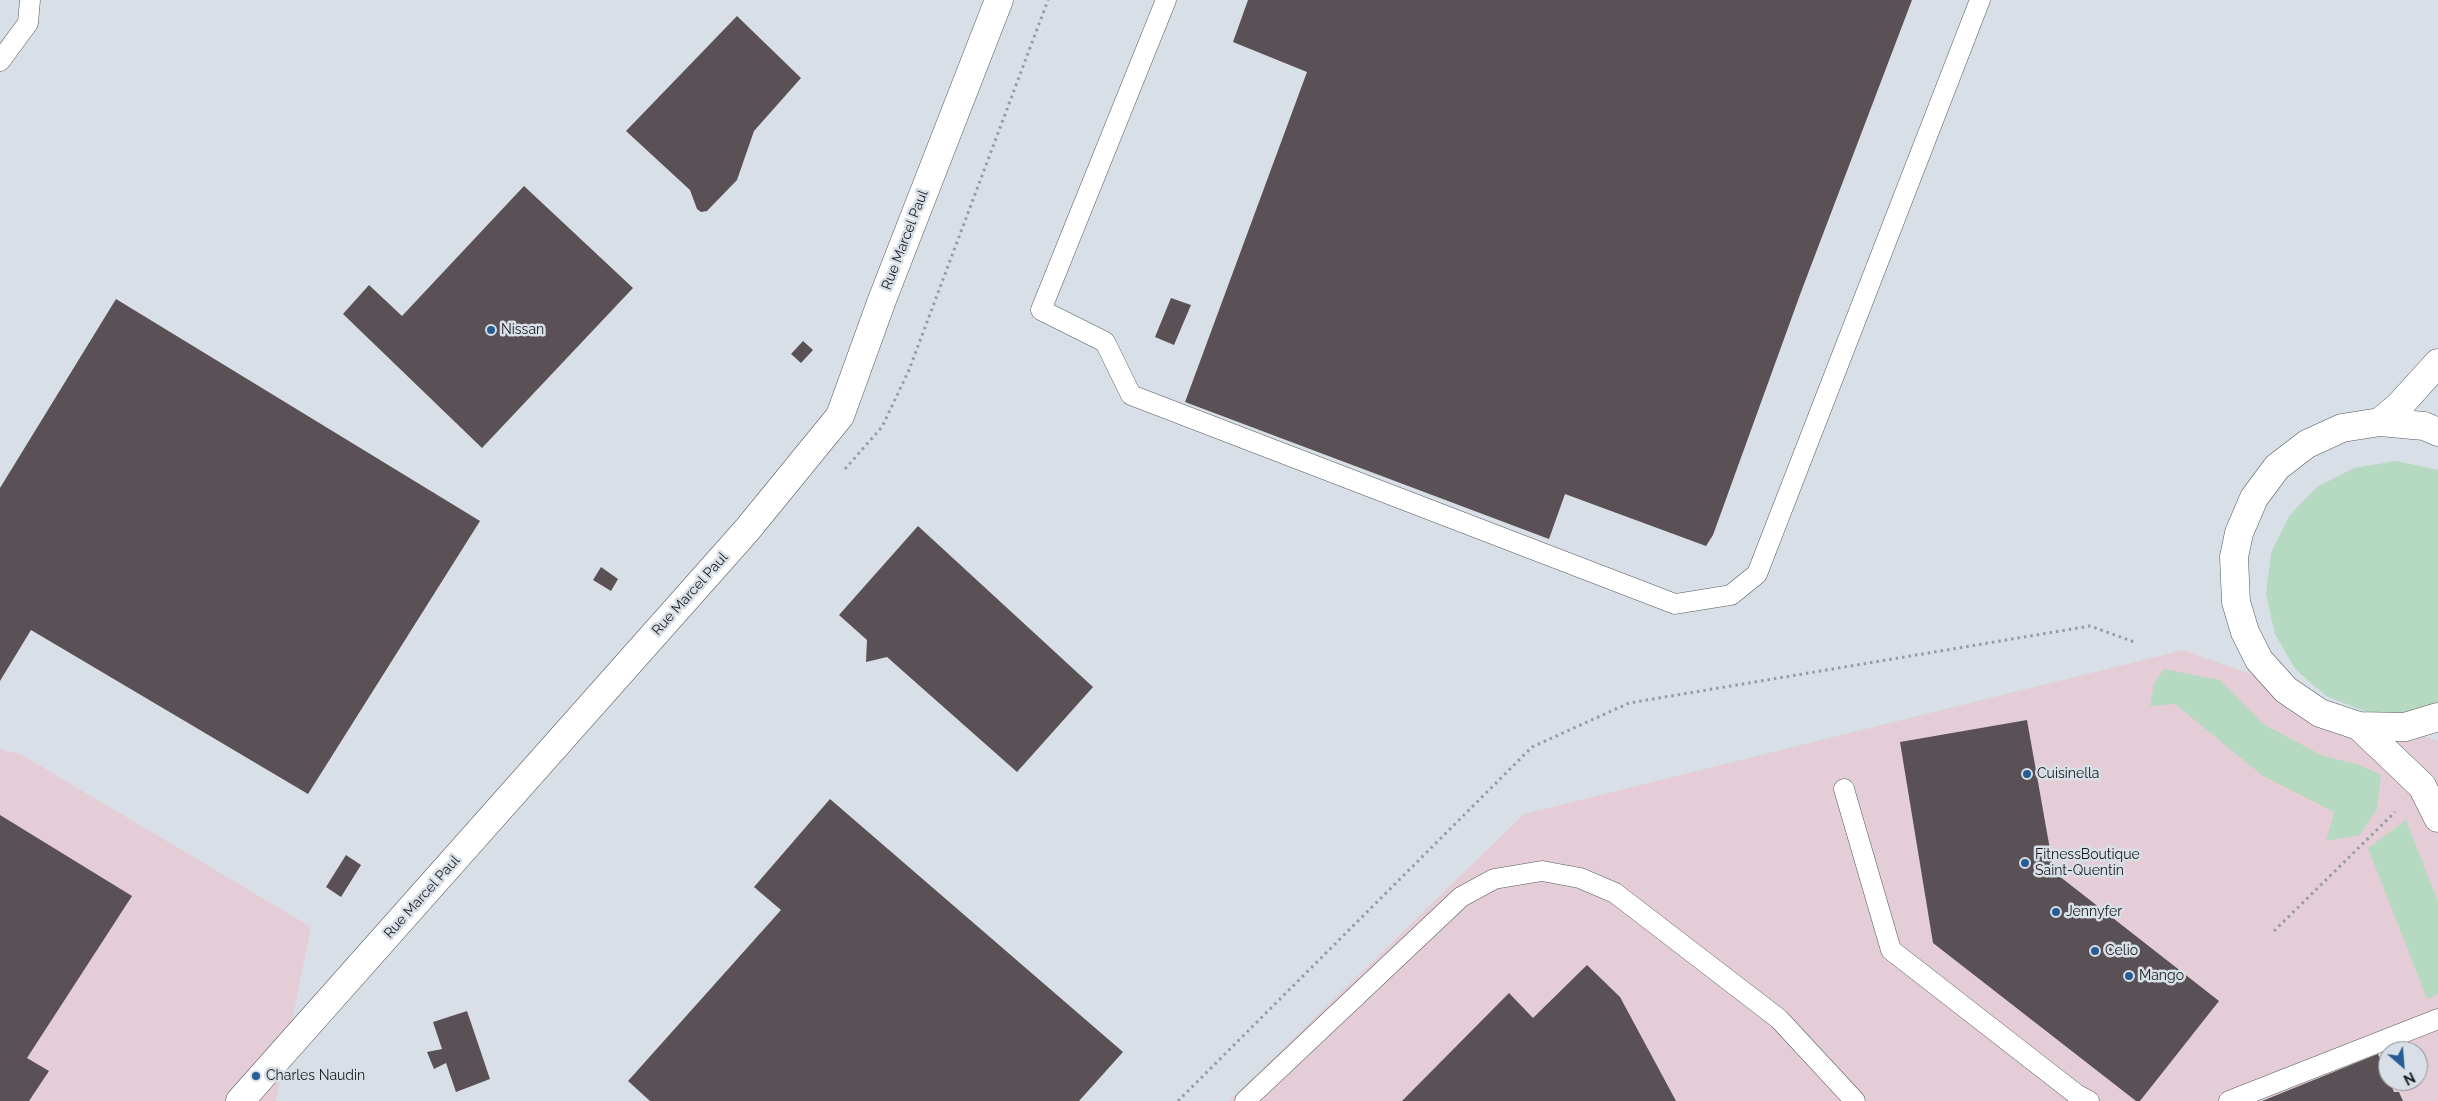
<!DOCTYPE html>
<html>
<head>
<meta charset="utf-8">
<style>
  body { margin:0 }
  #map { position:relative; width:2438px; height:1101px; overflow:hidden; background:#d8dfe6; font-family:Raleway,sans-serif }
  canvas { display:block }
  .north { position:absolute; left:2378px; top:1041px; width:50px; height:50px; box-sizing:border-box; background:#d8dfe6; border:1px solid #8c9297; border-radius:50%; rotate:153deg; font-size:14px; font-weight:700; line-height:20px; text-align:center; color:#1b1e20 }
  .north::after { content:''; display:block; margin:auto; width:18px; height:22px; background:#275d95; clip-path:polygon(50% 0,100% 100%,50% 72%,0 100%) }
</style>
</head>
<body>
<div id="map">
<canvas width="2438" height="1101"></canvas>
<div class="north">N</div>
</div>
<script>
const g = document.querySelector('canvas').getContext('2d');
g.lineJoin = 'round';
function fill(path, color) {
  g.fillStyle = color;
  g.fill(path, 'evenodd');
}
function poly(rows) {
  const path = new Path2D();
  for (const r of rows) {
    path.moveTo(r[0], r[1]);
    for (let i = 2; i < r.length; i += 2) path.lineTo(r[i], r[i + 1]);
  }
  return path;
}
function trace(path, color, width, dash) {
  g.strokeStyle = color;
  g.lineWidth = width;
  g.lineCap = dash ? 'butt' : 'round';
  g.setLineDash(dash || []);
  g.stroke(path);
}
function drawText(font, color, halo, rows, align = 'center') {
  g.font = font + ' Raleway,sans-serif';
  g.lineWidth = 5;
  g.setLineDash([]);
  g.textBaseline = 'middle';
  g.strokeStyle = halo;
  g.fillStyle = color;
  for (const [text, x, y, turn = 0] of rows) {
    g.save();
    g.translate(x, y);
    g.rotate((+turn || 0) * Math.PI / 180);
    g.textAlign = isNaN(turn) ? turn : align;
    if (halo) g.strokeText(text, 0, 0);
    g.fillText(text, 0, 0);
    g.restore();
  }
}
fill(poly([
  [2183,650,2438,741,2438,1101,1229,1101,1524,814],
  [2388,1051,2418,1051,2418,1081,2388,1081],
  [0,749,22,755,311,927,276,1101,0,1101]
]), '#e5cdd7');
fill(poly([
  [2396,461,2438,470,2438,705,2405,714,2364,711,2326,696,2295,669,2275,634,2266,594,2271,553,2289,516,2317,487,2354,468],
  [2164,669,2220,680,2263,724,2323,756,2360,765,2381,775,2377,809,2360,835,2326,841,2334,812,2263,776,2175,704,2150,706,2154,684],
  [2406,820,2438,902,2438,994,2427,999,2368,848]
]), '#b6d9c1');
fill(poly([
  [1248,0,1912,0,1801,292,1713,535,1706,546,1565,494,1549,539,1185,402,1307,72,1233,42],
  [737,16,801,78,754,131,737,180,707,211,701,212,697,209,690,190,626,131],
  [524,186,633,288,482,448,343,314,369,285,402,316],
  [1171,298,1191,305,1174,345,1155,337],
  [116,299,480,521,308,794,31,630,0,681,0,488],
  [803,341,813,350,801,363,791,354],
  [918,526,1093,687,1017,772,887,657,866,662,867,640,839,615],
  [601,567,618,579,611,591,593,580],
  [2027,720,2054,872,2219,1001,2140,1101,2136,1101,1933,943,1900,742],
  [830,799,1123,1052,1079,1101,650,1101,628,1081,781,910,754,887],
  [0,815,132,896,27,1058,49,1071,29,1101,0,1101],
  [346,855,361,865,341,897,326,887],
  [1587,965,1620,997,1676,1101,1402,1101,1509,993,1533,1018],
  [467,1011,490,1079,456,1092,446,1063,434,1069,427,1052,442,1049,433,1022],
  [2378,1054,2394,1092,2399,1092,2403,1101,2262,1101]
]), '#595155');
const lane = poly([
  [1166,0,1041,310,1105,342,1131,395,1675,604,1731,595,1757,574,1980,0],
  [0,61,28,23,30,0],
  [1844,789,1891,950,2076,1094,2089,1101],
  [1245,1101,1461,897,1494,879,1542,871,1580,878,1615,893,1779,1019,1855,1101],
  [2229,1101,2438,1019]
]);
const street = poly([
  [240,1101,747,530,840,416,882,300,999,0]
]);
const secondary = poly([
  [2380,422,2400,405,2438,363],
  [2438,432,2424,426,2380,422,2342,428,2307,444,2277,467,2254,498,2239,533,2234,557,2236,602,2245,632,2259,660,2286,690,2320,713,2359,726,2405,727,2438,717],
  [2359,726,2422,786,2438,818]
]);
trace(lane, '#545a60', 21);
trace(street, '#545a60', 29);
trace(secondary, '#545a60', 29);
trace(poly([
  [845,469,882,427,909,370,1048,0],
  [2274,931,2395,812],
  [1178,1101,1532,747,1629,703,2090,626,2137,643]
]), '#969ba0', 3, [2.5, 4]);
trace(lane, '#fff', 20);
trace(street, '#fff', 28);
trace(secondary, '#fff', 28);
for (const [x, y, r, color] of [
  [491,330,5,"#275d95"],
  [2027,774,5,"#275d95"],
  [2025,863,5,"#275d95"],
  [2056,912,5,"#275d95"],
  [2095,951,5,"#275d95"],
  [2129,976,5,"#275d95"],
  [256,1076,5,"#275d95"]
]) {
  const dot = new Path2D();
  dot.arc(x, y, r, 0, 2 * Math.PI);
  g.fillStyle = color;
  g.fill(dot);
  trace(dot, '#d8dfe6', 2);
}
drawText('14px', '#1b1e20', '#d8dfe6', [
  ["Rue Marcel Paul",905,240,-69],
  ["Rue Marcel Paul",690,594,-48],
  ["Rue Marcel Paul",422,897,-48]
]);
drawText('14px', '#1b1e20', '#d8dfe6', [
  ["Nissan",501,330],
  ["Cuisinella",2037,774],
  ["FitnessBoutique",2035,855],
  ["Saint-Quentin",2035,871],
  ["Jennyfer",2066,912],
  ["Celio",2105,951],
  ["Mango",2139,976],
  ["Charles Naudin",266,1076]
], 'left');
</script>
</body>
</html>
